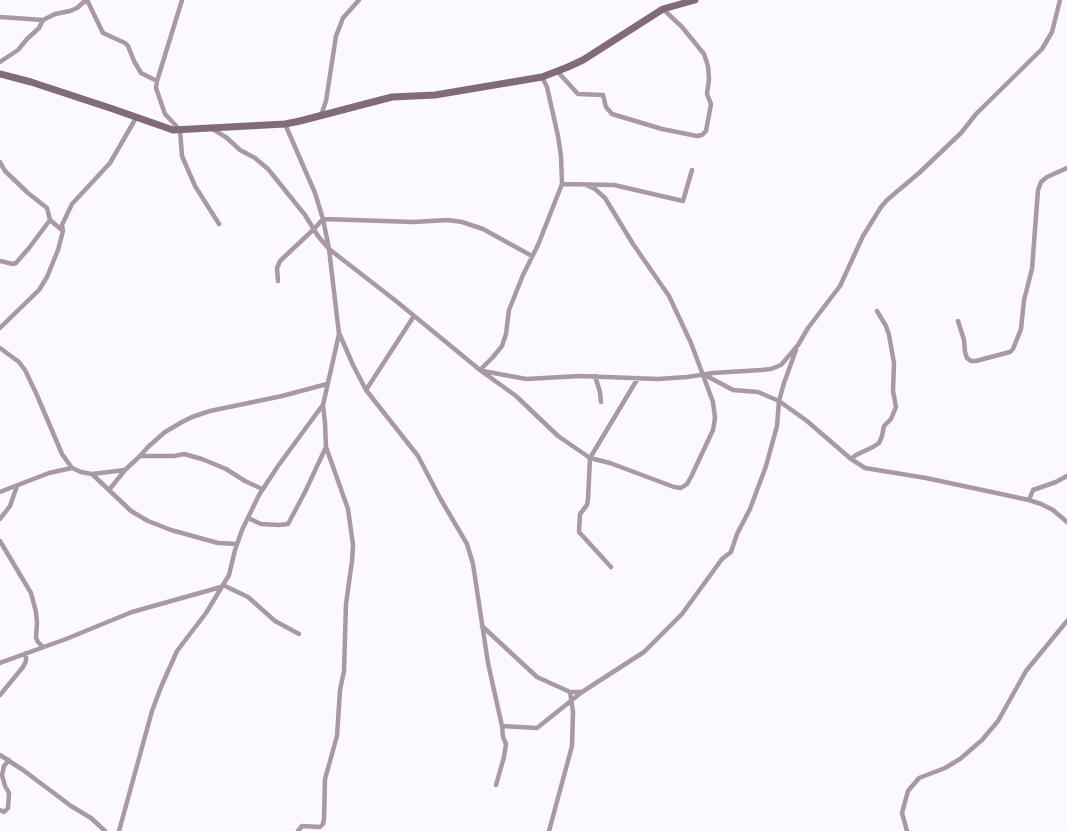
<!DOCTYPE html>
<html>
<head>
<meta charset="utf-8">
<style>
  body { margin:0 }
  canvas { display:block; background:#fbf9fd }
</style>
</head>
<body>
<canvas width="1067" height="831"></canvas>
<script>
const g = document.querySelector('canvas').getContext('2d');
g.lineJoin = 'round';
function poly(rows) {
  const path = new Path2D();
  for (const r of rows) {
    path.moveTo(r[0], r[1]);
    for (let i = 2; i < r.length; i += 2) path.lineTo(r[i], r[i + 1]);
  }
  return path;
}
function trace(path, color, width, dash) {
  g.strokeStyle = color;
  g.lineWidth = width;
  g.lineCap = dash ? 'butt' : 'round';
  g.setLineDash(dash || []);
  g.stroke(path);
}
trace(poly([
  [87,0,103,33,125,43,128,46,134,61,141,73,157,81],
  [182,0,157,81,156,88,165,114,180,130,182,156,195,186,219,224],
  [0,17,43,20],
  [0,62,18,50,27,39,39,28,43,20,55,14,70,11,77,8,86,0],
  [557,71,578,94,603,95,606,107,612,114,662,129,697,136,702,135,706,131,711,104,707,94,709,79,708,66,704,54,682,27,663,9],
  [321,115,326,101,336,36,343,18,359,0],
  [285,124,315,193,323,219,329,249,339,334,323,405,325,423,326,447,348,509,353,545,352,561,346,604,344,671,340,690,337,736,325,779,324,819,323,824,320,827,302,826,298,831],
  [211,128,227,138,240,150,255,158,268,169,305,215,318,236,329,249,396,301,480,370,516,396,558,436,590,458,610,463,674,487,681,488,687,484,691,477,713,430,715,418,713,402,691,343,669,296,633,244,605,198,595,189,586,185],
  [0,162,5,171,28,193,47,208,50,220,63,231],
  [562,184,614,185,683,201,692,170],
  [0,261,13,264,16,263,29,248,50,220],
  [278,281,277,268,280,261,314,229,323,219,414,222,448,220,462,222,483,229,532,256],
  [958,321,964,340,965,352,967,358,971,361,976,361,1006,353,1010,352,1013,349,1021,329,1024,300,1032,269,1038,190,1041,182,1047,177,1067,168],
  [0,328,39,290,47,277,58,250,63,231,62,225,72,204,110,163,136,118],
  [340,335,353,365,366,390,418,456,440,498,467,544,473,564,488,663,502,726,503,737,506,744,504,757,496,785],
  [0,348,19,362,25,370,36,393,62,454,72,468,81,472,92,474,131,511,148,521,171,530,218,543,237,544],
  [796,350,784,383,779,401,807,421,851,459,865,468,926,478,1029,500,1041,504,1053,510,1067,522],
  [480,370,493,357,502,346,506,334,509,310,523,275,538,245,562,184,561,156,558,136,547,87,542,77],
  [483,371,526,379,580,376,658,379,687,377,713,373,761,370,771,369,781,365,798,345,808,328,840,286,863,236,881,207,887,200,919,173,961,133,976,114,1042,49,1052,32,1060,0],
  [595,376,600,392,601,402],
  [366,390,414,316],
  [140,456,174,456,184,454,202,459,226,469,245,481,262,489],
  [851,459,856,455,873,447,879,443,882,436,884,426,891,419,896,407,893,391,894,363,889,335,886,326,877,311],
  [92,474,125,470,140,456,148,447,165,432,182,422,192,417,210,411,282,396,327,384],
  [109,490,125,470],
  [0,492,49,473,72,468],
  [1029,500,1033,490,1056,482,1067,476],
  [248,518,261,524,279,525,288,524,305,492,326,447],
  [0,519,10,506,17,486],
  [0,541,31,593,36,612,37,623,36,638,38,642,43,647],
  [611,567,579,532,580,514,587,505,588,499,590,458,638,378],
  [223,585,248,597,275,621,299,634],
  [482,626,537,677,570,692,582,692],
  [0,663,66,639,132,612,221,587],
  [0,695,23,667,26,661,26,653],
  [502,726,537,728,582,692,644,652,682,614,722,559,731,552,737,534,750,509,766,466,777,426,779,401,758,392,733,390,703,374],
  [0,755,23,770,71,806,91,818,105,831],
  [0,810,4,812,8,808,9,793,5,786,2,775,4,766,9,760],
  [119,831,152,711,161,687,177,651,206,613,229,575,235,550,242,530,259,495,278,466,322,406],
  [549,831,572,746,573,712,570,692],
  [907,831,902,813,908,791,919,778,945,768,960,759,982,740,998,721,1026,671,1067,621]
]), '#a999a3', 4.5);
trace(poly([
  [0,74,31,82,113,109,173,130,285,124,300,121,392,97,435,95,542,77,568,67,583,60,663,9,695,0]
]), '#816b7a', 7);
</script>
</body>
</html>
